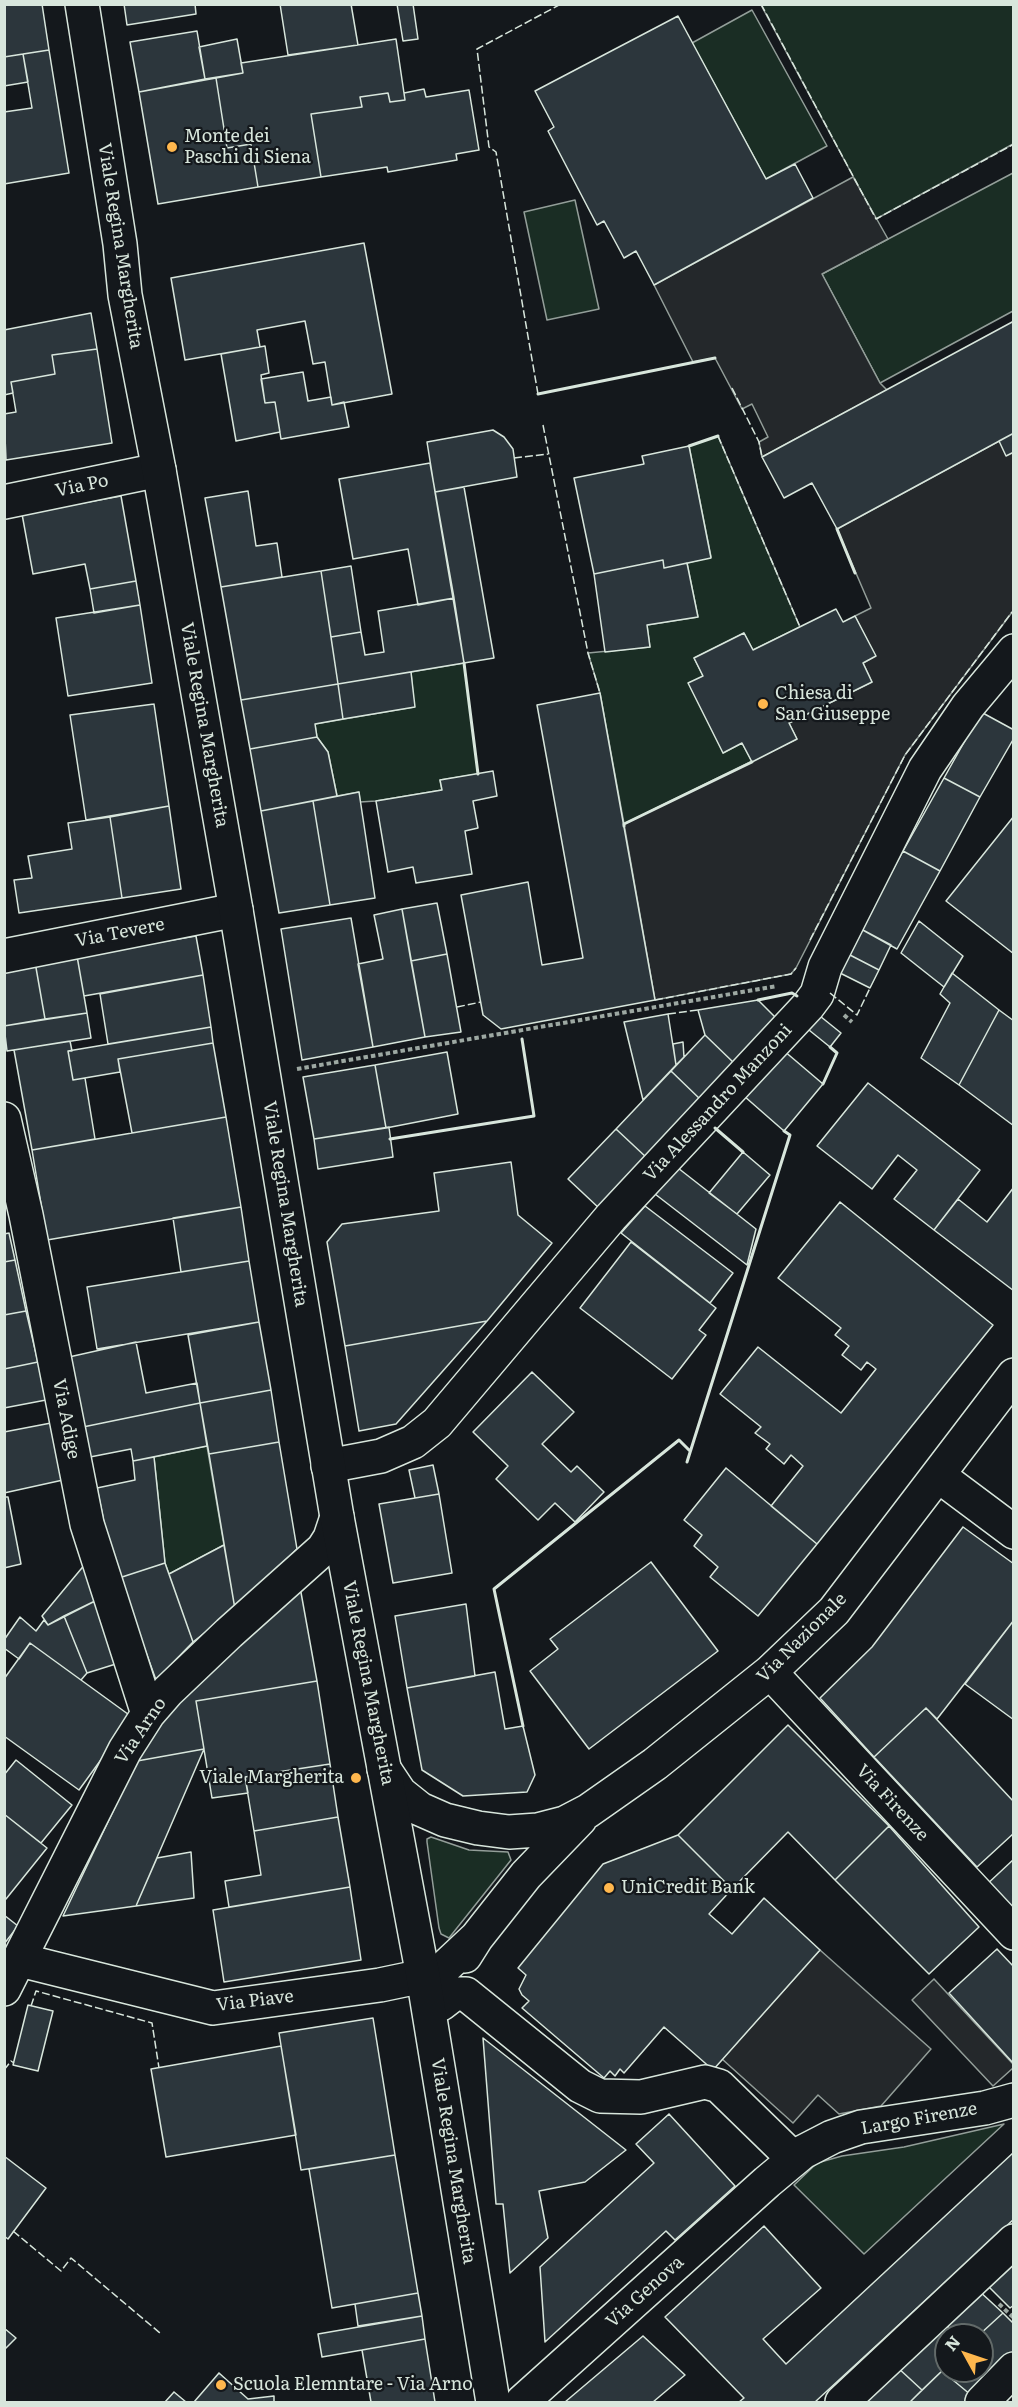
<!DOCTYPE html>
<html>
<head>
<meta charset="utf-8">
<style>
  body { margin:0 }
  #map { position:relative; width:1018px; height:2407px; overflow:hidden; background:#14181c; font-family:Literata,serif }
  canvas { display:block }
  .frame { position:absolute; inset:0; border:6px solid #d8e6dc; pointer-events:none }
  .north { position:absolute; left:934px; top:2323px; width:60px; height:60px; box-sizing:border-box; background:#14181c; border:2px solid #626a69; border-radius:50%; rotate:310deg; font-size:16px; font-weight:700; line-height:24px; text-align:center; color:#d8e6dc }
  .north::after { content:''; display:block; margin:auto; width:21px; height:27px; background:#ffb74d; clip-path:polygon(50% 0,100% 100%,50% 72%,0 100%) }
</style>
</head>
<body>
<div id="map">
<canvas width="1018" height="2407"></canvas>
<div class="frame"></div>
<div class="north">N</div>
</div>
<script>
const g = document.querySelector('canvas').getContext('2d');
g.lineJoin = 'round';
function fill(path, color) {
  g.fillStyle = color;
  g.fill(path, 'evenodd');
}
function poly(rows) {
  const path = new Path2D();
  for (const r of rows) {
    path.moveTo(r[0], r[1]);
    for (let i = 2; i < r.length; i += 2) path.lineTo(r[i], r[i + 1]);
  }
  return path;
}
function trace(path, color, width, dash) {
  g.strokeStyle = color;
  g.lineWidth = width;
  g.lineCap = dash ? 'butt' : 'round';
  g.setLineDash(dash || []);
  g.stroke(path);
}
function drawText(font, color, halo, rows, align = 'center') {
  g.font = font + ' Literata,serif';
  g.lineWidth = 4.5;
  g.setLineDash([]);
  g.textBaseline = 'middle';
  g.strokeStyle = halo;
  g.fillStyle = color;
  for (const [text, x, y, turn = 0] of rows) {
    g.save();
    g.translate(x, y);
    g.rotate((+turn || 0) * Math.PI / 180);
    g.textAlign = isNaN(turn) ? turn : align;
    if (halo) g.strokeText(text, 0, 0);
    g.fillText(text, 0, 0);
    g.restore();
  }
}
const green = poly([
  [761,5,1013,5,1013,144,876,219,761,5],
  [752,10,827,146,766,179,692,43,752,10],
  [1013,173,1013,311,880,383,822,274,1013,173],
  [575,200,599,309,547,320,524,212,575,200],
  [718,436,800,627,753,650,744,633,694,658,703,676,723,753,742,743,752,762,624,824,600,693,588,653,650,647,647,625,698,617,687,563,711,557,689,446,718,436],
  [464,663,478,774,440,780,442,790,376,801,360,802,359,792,337,796,328,752,317,737,315,724,414,707,411,672,464,663],
  [207,1446,224,1545,169,1574,165,1563,154,1457,207,1446],
  [431,1837,469,1850,508,1852,511,1860,449,1938,441,1934,439,1928,427,1842,427,1839,431,1837],
  [1004,2124,864,2254,794,2185,817,2163,842,2156,904,2147,1004,2124]
]);
fill(green, '#1a2d24');
trace(green, '#939e99', 1.5);
const parking = poly([
  [853,177,888,239,822,274,880,383,887,390,762,457,759,442,768,437,752,404,742,409,715,358,693,362,654,285,853,177],
  [999,441,1013,452,1013,611,905,755,796,968,791,974,655,1000,624,824,797,739,789,723,872,682,863,663,875,656,855,616,871,608,837,529,999,441],
  [820,1950,931,2049,881,2106,839,2114,818,2095,793,2123,722,2059,820,1950],
  [934,1979,1013,2064,1013,2068,993,2086,912,2000,934,1979]
]);
fill(parking, '#24282b');
trace(parking, '#939e99', 1.5);
const building = poly([
  [4,4,42,4,49,50,4,57,4,4],
  [124,4,195,4,196,14,127,25,124,4],
  [280,4,351,4,358,45,288,55,280,4],
  [397,4,413,4,418,39,403,41,397,4],
  [678,16,766,179,795,164,813,198,654,285,636,251,624,258,604,221,597,225,548,131,554,127,535,91,678,16],
  [197,31,205,79,139,92,130,42,197,31],
  [237,39,243,73,205,79,199,47,237,39],
  [396,39,405,100,390,102,388,93,360,97,362,107,311,114,321,177,258,187,251,144,227,148,216,78,243,73,241,63,396,39],
  [49,50,69,173,4,184,4,112,32,108,23,54,49,50],
  [23,54,28,82,4,86,4,57,23,54],
  [216,78,227,148,251,144,258,187,158,204,139,92,216,78],
  [424,89,426,97,469,90,479,150,456,154,457,160,388,172,387,167,321,177,311,114,362,107,360,97,388,93,390,102,405,100,404,93,424,89],
  [364,243,392,394,332,405,325,362,313,364,305,321,257,330,260,347,185,360,171,278,364,243],
  [91,313,97,349,52,355,55,374,11,382,13,393,4,395,4,330,91,313],
  [1014,321,1014,433,837,529,812,483,784,498,762,457,1014,321],
  [265,346,269,373,261,375,265,403,275,402,280,432,236,441,221,354,265,346],
  [97,349,112,443,6,460,4,414,16,412,11,382,55,374,52,355,97,349],
  [303,372,308,401,331,397,332,405,344,402,349,427,281,439,275,402,265,403,261,379,303,372],
  [493,430,504,437,513,449,517,477,435,492,427,442,493,430],
  [1014,433,1014,452,1006,456,999,441,1014,433],
  [689,446,711,558,664,568,663,560,594,574,574,478,644,464,642,456,689,446],
  [430,463,454,598,418,605,408,549,353,559,339,479,430,463],
  [464,487,494,658,464,663,435,492,464,487],
  [248,491,256,546,277,543,282,577,221,587,205,498,248,491],
  [121,496,136,581,90,589,85,564,33,574,22,514,121,496],
  [663,560,664,568,687,563,698,617,647,625,650,647,605,652,594,574,663,560],
  [351,566,361,632,331,637,321,571,351,566],
  [321,571,338,684,241,700,221,587,321,571],
  [136,581,140,605,94,613,90,589,136,581],
  [454,598,464,663,338,684,331,637,361,632,365,655,384,652,378,611,454,598],
  [140,605,152,683,68,696,56,618,140,605],
  [836,609,843,622,855,616,876,656,863,663,872,682,789,723,797,739,752,762,742,743,723,753,688,683,703,676,694,658,744,633,753,650,836,609],
  [411,672,415,707,343,719,338,684,411,672],
  [338,684,343,719,315,724,317,737,250,749,241,700,338,684],
  [600,693,655,1000,501,1029,483,1015,461,895,528,882,542,965,583,958,537,705,600,693],
  [154,704,169,806,86,820,70,715,154,704],
  [981,712,1014,730,1014,738,980,797,944,778,981,712],
  [317,737,328,752,337,796,261,811,250,749,317,737],
  [493,771,497,796,473,801,478,828,465,831,472,874,416,883,413,867,388,872,376,801,442,790,440,780,493,771],
  [944,778,980,797,940,871,903,851,944,778],
  [359,792,375,898,330,905,313,801,359,792],
  [313,801,330,905,279,913,261,811,313,801],
  [169,806,181,889,122,898,110,817,169,806],
  [1014,816,1014,954,946,901,1014,816],
  [110,817,122,898,19,913,14,880,32,878,28,856,72,849,68,823,110,817],
  [903,851,940,871,897,949,861,929,903,851],
  [437,903,447,954,411,961,402,909,437,903],
  [402,909,425,1037,373,1047,358,964,383,959,374,915,402,909],
  [351,918,373,1047,302,1060,281,929,351,918],
  [919,921,963,956,944,987,901,953,919,921],
  [861,929,891,945,879,970,848,954,861,929],
  [196,936,203,975,84,996,77,956,196,936],
  [447,954,461,1032,425,1037,411,961,447,954],
  [848,954,879,970,870,988,838,972,848,954],
  [77,956,87,1013,45,1019,35,962,77,956],
  [35,962,45,1019,4,1026,4,967,35,962],
  [952,973,999,1010,959,1085,921,1058,950,1003,940,994,952,973],
  [203,975,211,1027,108,1044,100,994,203,975],
  [758,1000,778,1020,735,1064,705,1035,698,1010,758,1000],
  [999,1010,1014,1021,1014,1126,959,1085,999,1010],
  [815,1012,841,1033,830,1047,804,1026,815,1012],
  [87,1013,91,1038,7,1051,4,1026,87,1013],
  [668,1014,676,1065,643,1100,624,1022,668,1014],
  [211,1027,213,1043,118,1059,120,1072,73,1080,68,1051,211,1027],
  [705,1035,735,1064,701,1100,671,1071,705,1035],
  [70,1041,72,1051,68,1051,73,1080,85,1078,95,1139,32,1150,14,1050,70,1041],
  [683,1042,684,1057,676,1065,673,1044,683,1042],
  [213,1043,226,1117,132,1133,118,1059,213,1043],
  [783,1050,823,1084,784,1131,744,1096,783,1050],
  [447,1052,458,1114,386,1128,375,1065,447,1052],
  [375,1065,386,1128,314,1139,303,1077,375,1065],
  [671,1071,701,1100,647,1158,616,1129,671,1071],
  [868,1083,980,1170,934,1230,894,1199,917,1170,898,1155,872,1189,817,1146,868,1083],
  [226,1117,241,1207,47,1240,32,1150,226,1117],
  [389,1127,393,1157,318,1169,314,1139,389,1127],
  [616,1129,647,1158,600,1209,568,1179,616,1129],
  [743,1152,770,1175,737,1214,709,1193,743,1152],
  [511,1162,518,1215,552,1243,487,1321,345,1346,327,1242,342,1224,439,1211,434,1173,511,1162],
  [678,1168,756,1229,747,1265,655,1194,678,1168],
  [1014,1187,1014,1291,934,1230,958,1199,987,1222,1014,1187],
  [840,1202,993,1325,817,1544,771,1506,803,1466,791,1455,784,1464,766,1449,770,1444,755,1433,761,1427,720,1394,758,1347,841,1413,876,1369,867,1362,861,1370,842,1355,849,1346,835,1335,841,1328,778,1278,840,1202],
  [645,1206,733,1273,710,1303,621,1233,645,1206],
  [241,1207,249,1261,181,1272,173,1218,241,1207],
  [9,1233,15,1260,4,1262,4,1234,9,1233],
  [631,1242,716,1308,699,1330,706,1335,672,1379,580,1308,631,1242],
  [15,1260,26,1311,4,1315,4,1262,15,1260],
  [249,1261,259,1322,97,1349,87,1287,249,1261],
  [26,1311,38,1362,4,1369,4,1315,26,1311],
  [487,1321,396,1424,359,1431,345,1346,487,1321],
  [259,1322,271,1390,200,1403,188,1335,259,1322],
  [136,1342,146,1393,197,1383,200,1403,83,1427,69,1357,136,1342],
  [38,1362,46,1400,4,1408,4,1369,38,1362],
  [532,1372,574,1412,542,1444,571,1472,577,1466,604,1492,575,1522,555,1503,538,1520,496,1479,508,1466,473,1432,532,1372],
  [271,1390,279,1442,209,1454,200,1403,271,1390],
  [200,1403,207,1446,133,1461,131,1449,90,1457,83,1427,200,1403],
  [51,1423,63,1480,4,1493,4,1432,51,1423],
  [279,1442,297,1549,235,1609,209,1454,279,1442],
  [154,1457,165,1563,119,1578,109,1547,97,1488,135,1480,133,1461,154,1457],
  [433,1465,439,1494,415,1498,409,1470,433,1465],
  [726,1468,817,1544,758,1616,710,1577,718,1567,694,1546,702,1535,684,1520,726,1468],
  [439,1494,452,1573,393,1583,379,1504,439,1494],
  [4,1497,8,1497,21,1564,4,1568,4,1497],
  [963,1527,1014,1564,1014,1620,937,1719,926,1708,874,1757,820,1698,872,1647,963,1527],
  [224,1545,235,1609,193,1642,169,1574,224,1545],
  [651,1562,718,1651,589,1749,530,1671,558,1649,550,1639,651,1562],
  [86,1563,95,1601,48,1625,42,1616,86,1563],
  [165,1563,193,1642,156,1680,119,1578,165,1563],
  [300,1587,317,1681,196,1701,204,1749,137,1761,159,1722,300,1587],
  [95,1601,119,1663,87,1673,64,1616,95,1601],
  [466,1604,475,1676,407,1688,395,1616,466,1604],
  [64,1616,87,1673,81,1680,30,1643,19,1659,4,1648,4,1640,20,1617,36,1631,44,1620,48,1625,64,1616],
  [1014,1620,1014,1720,965,1684,1014,1620],
  [30,1643,132,1717,79,1790,4,1736,4,1679,30,1643],
  [495,1672,505,1729,523,1726,535,1775,527,1792,463,1796,422,1770,407,1688,495,1672],
  [317,1681,330,1764,245,1777,248,1793,212,1798,196,1701,317,1681],
  [926,1708,1014,1802,1014,1833,977,1867,874,1757,926,1708],
  [788,1725,889,1826,835,1880,788,1832,732,1889,678,1835,788,1725],
  [204,1749,136,1906,63,1916,137,1761,204,1749],
  [16,1760,72,1805,41,1843,4,1814,4,1775,16,1760],
  [330,1764,338,1817,254,1831,245,1777,330,1764],
  [4,1814,47,1848,6,1899,4,1897,4,1814],
  [338,1817,350,1887,229,1907,225,1881,261,1875,254,1831,338,1817],
  [889,1826,979,1927,929,1974,835,1880,889,1826],
  [678,1835,732,1889,709,1914,732,1934,764,1898,820,1950,713,2070,664,2027,624,2073,620,2069,615,2076,610,2071,604,2078,522,2008,529,2001,522,1995,519,1989,526,1975,518,1968,603,1864,678,1835],
  [191,1852,194,1898,136,1906,157,1858,191,1852],
  [1014,1859,1014,1915,984,1887,1014,1859],
  [350,1887,361,1960,224,1982,213,1910,350,1887],
  [4,1915,18,1926,4,1944,4,1915],
  [997,1949,1014,1967,1014,2064,949,1993,997,1949],
  [28,2005,53,2011,38,2071,13,2065,28,2005],
  [373,2018,395,2155,301,2170,279,2033,373,2018],
  [483,2038,626,2150,585,2182,539,2191,548,2238,510,2273,503,2204,496,2204,483,2038],
  [281,2046,296,2135,166,2157,151,2069,281,2046],
  [669,2114,735,2186,675,2240,666,2231,545,2342,540,2267,654,2163,636,2144,669,2114],
  [1014,2152,1014,2219,815,2402,739,2402,744,2398,665,2317,764,2226,821,2288,763,2339,786,2364,1014,2152],
  [395,2155,418,2293,332,2308,309,2169,395,2155],
  [4,2156,46,2188,8,2239,4,2236,4,2156],
  [1014,2256,1014,2305,1010,2308,985,2283,1014,2256],
  [977,2289,1003,2313,979,2335,957,2335,943,2322,977,2289],
  [418,2293,422,2316,358,2326,355,2304,418,2293],
  [1003,2313,1014,2324,1014,2351,971,2395,942,2371,946,2367,946,2371,982,2371,982,2335,979,2335,1003,2313],
  [422,2316,425,2339,322,2357,318,2334,422,2316],
  [943,2322,957,2335,946,2335,946,2367,922,2390,897,2367,943,2322],
  [4,2328,16,2338,4,2350,4,2328],
  [643,2336,685,2375,653,2402,565,2402,643,2336],
  [425,2339,435,2402,371,2402,362,2350,425,2339],
  [897,2367,922,2390,910,2402,860,2402,897,2367],
  [942,2371,971,2395,964,2402,910,2402,942,2371],
  [219,2373,248,2399,274,2396,274,2402,194,2402,219,2373],
  [174,2392,186,2402,165,2402,174,2392]
]);
fill(building, '#2c363c');
trace(building, '#d8e6dc', 1.5);
const minor = poly([
  [4,502,159,470],
  [4,956,236,910],
  [4,1119,26,1215,87,1524,148,1714],
  [328,1466,381,1456,413,1442,437,1423,611,1217,808,1006,817,994,825,967,925,769,968,706,1014,651],
  [939,1476,1014,1532],
  [770,1672,1014,1933],
  [384,1769,400,1793,420,1809,445,1820,478,1828,509,1832,538,1830,565,1823,588,1811,655,1764,770,1672,834,1611,1014,1375],
  [465,1956,477,1937,526,1875,580,1819],
  [20,1960,213,2008,380,1985,423,1976,444,1968,477,1937],
  [4,1989,125,1750,148,1714,168,1691,229,1633,323,1549,330,1538,337,1517],
  [441,2004,454,1994,466,1994,580,2086,600,2096,641,2097,705,2082,719,2086,794,2159],
  [522,2402,767,2182,803,2152,832,2137,861,2127,985,2108,1014,2100],
  [842,2402,1014,2241],
  [982,2402,1014,2369]
]);
const major = poly([
  [82,4,120,244,125,295,159,470,236,910,337,1517,423,1976,493,2402]
]);
trace(minor, '#d8e6dc', 36);
trace(major, '#d8e6dc', 36);
trace(poly([
  [844,1015,852,1022],
  [297,1069,777,986],
  [999,2304,1014,2318]
]), '#9da8a2', 4, [4.5, 3]);
trace(minor, '#14181c', 33);
trace(major, '#14181c', 33);
trace(poly([
  [761,4,876,219,1014,144],
  [732,388,759,442,762,457],
  [538,394,496,152,489,147,477,49,561,4],
  [543,425,588,653,600,693],
  [718,436,800,627],
  [514,458,548,454],
  [810,940,905,755,1012,612],
  [830,993,857,1015,870,988],
  [655,1000,791,974,796,968],
  [457,1007,481,1002],
  [668,1014,698,1010],
  [31,2006,36,1991,152,2023,159,2068],
  [4,2070,11,2061,14,2063],
  [13,2231,61,2271,71,2258,160,2333]
]), '#d8e6dc', 1.5, [8, 3]);
trace(poly([
  [538,394,715,358],
  [689,446,718,436],
  [837,529,855,573],
  [464,663,478,774],
  [624,826,624,824,752,762],
  [758,1000,792,993,797,996],
  [823,1084,837,1053,830,1047],
  [715,1128,743,1152],
  [390,1139,534,1116,522,1039],
  [687,1462,790,1135,784,1131],
  [523,1726,494,1589,679,1440,690,1451]
]), '#d8e6dc', 3);
for (const [x, y, r, color] of [
  [172,147,6,"#ffb74d"],
  [763,704,6,"#ffb74d"],
  [356,1778,6,"#ffb74d"],
  [609,1888,6,"#ffb74d"],
  [221,2385,6,"#ffb74d"]
]) {
  const dot = new Path2D();
  dot.arc(x, y, r, 0, 2 * Math.PI);
  g.fillStyle = color;
  g.fill(dot);
  trace(dot, '#14181c', 2);
}
drawText('18px', '#d8e6dc', '#14181c', [
  ["Monte dei",184,137],
  ["Paschi di Siena",184,158],
  ["Chiesa di",775,694],
  ["San Giuseppe",775,715],
  ["Viale Margherita",344,1778,"right"],
  ["UniCredit Bank",621,1888],
  ["Scuola Elemntare - Via Arno",233,2385]
], 'left');
drawText('18px', '#d8e6dc', '#14181c', [
  ["Viale Regina Margherita",120,246,81],
  ["Via Po",82,486,-12],
  ["Viale Regina Margherita",204,725,80],
  ["Via Tevere",120,933,-11],
  ["Via Alessandro Manzoni",718,1103,-47],
  ["Viale Regina Margherita",285,1204,81],
  ["Via Adige",66,1419,79],
  ["Via Nazionale",802,1638,-45],
  ["Viale Regina Margherita",368,1683,79],
  ["Via Arno",141,1731,-56],
  ["Via Firenze",892,1803,47],
  ["Via Piave",255,2001,-7],
  ["Largo Firenze",919,2119,-10],
  ["Viale Regina Margherita",453,2161,81],
  ["Via Genova",645,2292,-42]
]);
</script>
</body>
</html>
